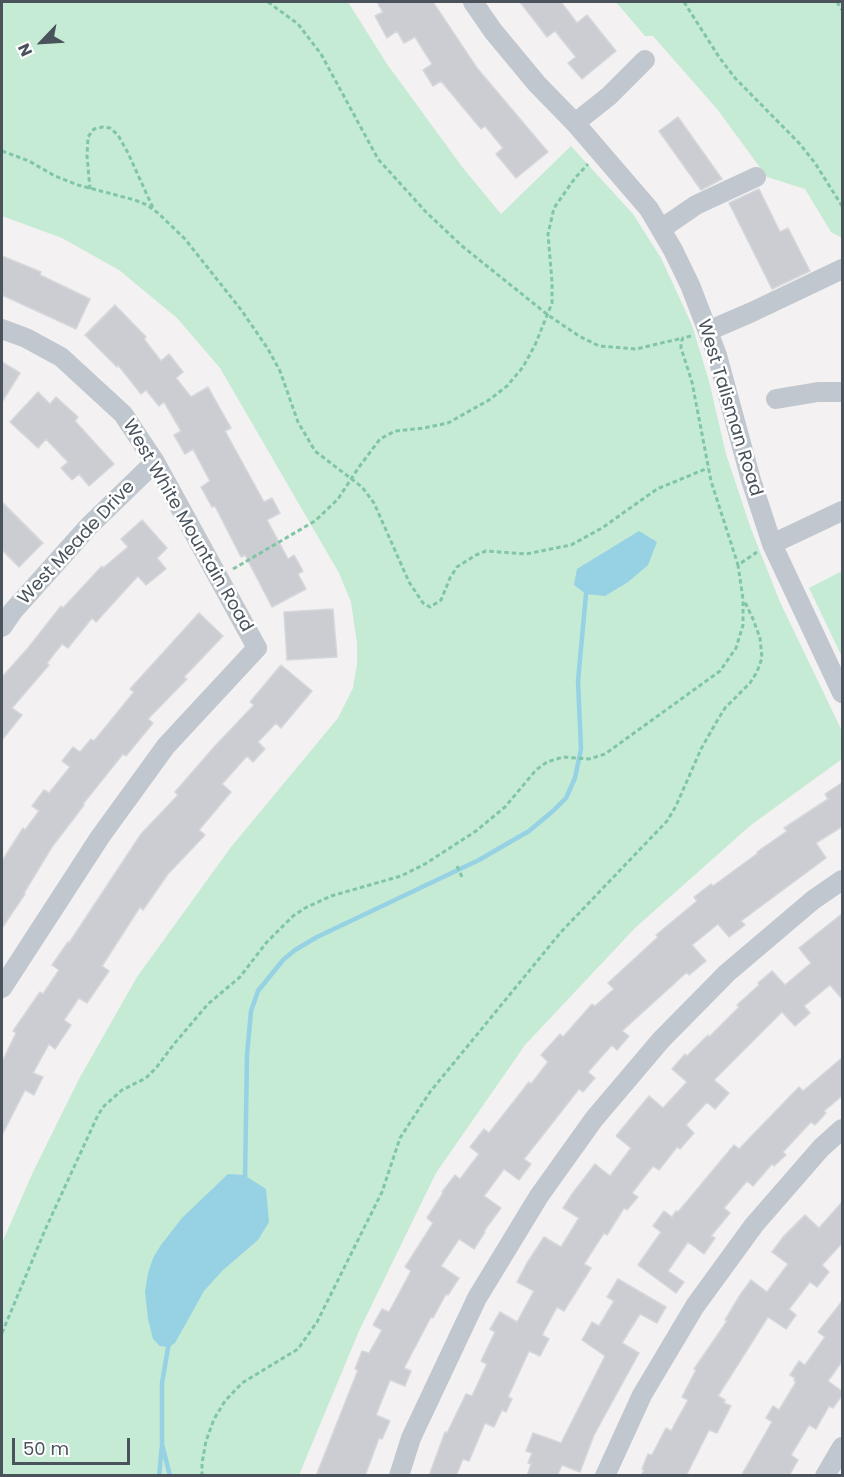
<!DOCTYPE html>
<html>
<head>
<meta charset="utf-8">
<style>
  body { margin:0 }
  #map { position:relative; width:844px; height:1477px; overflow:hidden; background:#f3f1f1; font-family:Poppins,sans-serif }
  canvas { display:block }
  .frame { position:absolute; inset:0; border:3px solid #4a535c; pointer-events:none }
  .north { position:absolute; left:12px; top:12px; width:60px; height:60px; -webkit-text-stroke:4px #fff; paint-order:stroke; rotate:245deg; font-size:16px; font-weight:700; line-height:24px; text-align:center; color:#4a535c }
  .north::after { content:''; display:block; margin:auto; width:21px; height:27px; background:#4a535c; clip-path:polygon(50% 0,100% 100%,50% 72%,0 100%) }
  .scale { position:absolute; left:12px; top:1438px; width:118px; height:27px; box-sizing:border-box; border:3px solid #4a535c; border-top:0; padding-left:8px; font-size:18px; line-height:21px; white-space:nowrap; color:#4a535c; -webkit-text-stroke:4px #fff; paint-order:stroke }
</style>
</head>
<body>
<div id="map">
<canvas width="844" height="1477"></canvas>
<div class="frame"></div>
<div class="north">N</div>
<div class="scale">50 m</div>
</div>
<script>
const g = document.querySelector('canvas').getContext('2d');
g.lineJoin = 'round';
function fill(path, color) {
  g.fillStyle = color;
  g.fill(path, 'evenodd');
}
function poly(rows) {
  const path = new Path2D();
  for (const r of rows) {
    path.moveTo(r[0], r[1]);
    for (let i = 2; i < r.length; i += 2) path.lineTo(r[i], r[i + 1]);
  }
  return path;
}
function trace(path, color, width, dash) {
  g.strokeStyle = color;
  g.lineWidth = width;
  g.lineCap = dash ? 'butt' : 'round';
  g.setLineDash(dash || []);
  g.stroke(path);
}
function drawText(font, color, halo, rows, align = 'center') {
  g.font = font + ' Poppins,sans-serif';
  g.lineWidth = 5;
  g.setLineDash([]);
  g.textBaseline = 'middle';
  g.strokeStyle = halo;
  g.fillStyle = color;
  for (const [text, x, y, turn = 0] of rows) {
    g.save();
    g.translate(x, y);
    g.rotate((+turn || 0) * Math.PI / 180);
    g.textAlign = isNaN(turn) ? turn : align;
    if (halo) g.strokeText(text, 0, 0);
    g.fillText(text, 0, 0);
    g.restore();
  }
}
fill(poly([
  [2,2,348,2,387,64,463,168,501,214,571,146,633,214,661,258,692,325,709,381,726,454,751,529,780,602,842,731,842,759,751,825,635,928,525,1045,436,1173,359,1331,299,1475,2,1475,2,1243,33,1172,79,1079,137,977,231,847,338,718,353,688,357,664,357,643,351,602,339,573,220,368,177,318,119,270,62,238,2,216],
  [616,2,842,2,842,238,831,232,805,189,767,177,717,109,653,36,645,36],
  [842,571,842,657,809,588]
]), '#c5ebd5');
fill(poly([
  [639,531,657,542,648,565,628,582,605,596,586,594,574,585,577,569],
  [228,1174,244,1175,266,1189,269,1222,258,1240,223,1270,204,1291,175,1343,169,1347,160,1346,153,1339,148,1319,145,1292,148,1273,153,1258,161,1245,182,1218]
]), '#96d1e4');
trace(poly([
  [245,1180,247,1055,251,1011,258,991,283,960,295,950,317,937,479,860,529,831,553,811,566,798,575,778,581,749,578,681,586,594],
  [169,1342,162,1383,162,1444,170,1476],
  [159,1476,162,1445]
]), '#96d1e4', 4.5);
const building = poly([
  [377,2,433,2,477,68,548,152,516,178,496,154,503,148,485,126,481,129,441,81,433,86,423,70,432,64,415,37,404,43,397,31,387,38,375,16,383,12,377,2],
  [520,2,561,2,577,23,587,15,616,51,582,79,568,63,576,57,555,31,547,37,520,2],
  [678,117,722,179,701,190,659,131,678,117],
  [759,189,780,232,788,228,810,271,772,289,729,203,759,189],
  [2,256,41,272,40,275,90,299,76,329,2,295,2,256],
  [115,305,146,337,144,339,161,361,169,354,183,372,176,378,191,397,208,387,231,428,225,431,264,502,272,498,280,513,267,520,288,559,294,555,303,571,298,574,306,589,272,607,245,555,241,557,215,506,212,507,201,487,210,481,193,449,185,454,174,435,181,431,164,402,159,406,146,390,141,394,118,365,117,367,85,335,115,305],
  [2,362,20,373,2,402,2,362],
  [38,392,50,404,56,397,78,417,75,421,114,464,89,486,79,474,72,480,61,468,68,462,46,439,38,448,10,422,38,392],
  [2,502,43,543,19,567,2,550,2,502],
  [142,520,167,548,157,558,166,569,146,585,138,576,96,622,92,618,68,648,62,644,47,663,49,665,12,708,22,715,2,740,2,677,28,648,61,606,63,608,102,566,103,568,128,547,121,539,142,520],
  [333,609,337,657,287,660,284,612,333,609],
  [199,613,223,636,184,677,187,679,148,719,153,723,126,756,123,754,83,804,84,805,52,847,24,893,25,894,2,928,2,861,23,828,25,830,39,811,32,806,44,790,49,793,70,767,62,761,73,747,80,752,91,739,94,741,134,692,130,689,199,613],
  [281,665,312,691,281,728,276,723,258,742,265,749,253,762,247,756,222,784,231,792,199,830,205,835,168,874,143,910,140,907,102,966,109,971,87,1003,79,998,64,1020,71,1025,55,1049,49,1044,33,1073,43,1077,34,1095,25,1090,2,1135,2,1062,16,1033,13,1031,40,992,43,994,59,970,52,965,68,942,69,943,141,834,178,795,175,792,215,746,254,705,250,702,281,665],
  [843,782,843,826,816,843,826,858,741,921,745,925,729,937,718,924,692,945,706,961,689,975,687,972,622,1031,629,1036,617,1050,612,1045,588,1072,595,1078,583,1092,579,1089,524,1159,531,1164,519,1180,504,1169,484,1196,501,1208,484,1231,485,1232,474,1249,459,1239,441,1266,459,1278,448,1295,446,1294,433,1318,431,1317,404,1368,411,1371,405,1386,390,1380,376,1415,390,1421,382,1439,379,1438,365,1476,316,1476,358,1370,355,1369,362,1351,369,1353,382,1330,373,1325,382,1309,389,1312,411,1271,405,1267,433,1223,427,1218,443,1193,442,1192,455,1175,460,1179,479,1154,470,1147,484,1129,489,1133,529,1082,531,1084,548,1062,541,1055,560,1034,563,1037,592,1004,595,1006,614,989,608,983,658,937,656,935,697,901,694,897,711,884,713,886,758,853,757,852,787,831,784,828,828,799,825,794,843,782],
  [843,913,843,1000,830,985,804,1006,810,1013,795,1026,782,1012,714,1080,729,1093,715,1109,707,1102,686,1125,694,1133,680,1149,677,1147,659,1170,653,1166,632,1193,638,1197,627,1210,624,1208,607,1235,604,1233,584,1264,591,1268,564,1311,557,1307,542,1335,549,1339,540,1356,529,1351,508,1397,512,1399,506,1412,502,1410,494,1427,485,1423,469,1461,463,1459,456,1476,429,1476,445,1432,447,1433,466,1394,472,1396,487,1364,481,1361,495,1332,490,1329,500,1312,517,1322,534,1291,517,1282,527,1263,544,1237,561,1247,579,1218,563,1208,572,1194,595,1164,610,1176,631,1148,616,1136,649,1096,663,1108,687,1082,672,1069,685,1054,687,1056,708,1035,709,1037,739,1007,737,1005,759,985,758,983,772,971,785,985,811,963,799,948,843,913],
  [843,1057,843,1095,824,1111,826,1113,815,1125,811,1122,783,1152,786,1155,774,1166,772,1164,753,1186,747,1181,724,1208,730,1213,711,1236,715,1238,704,1254,688,1242,668,1271,684,1282,676,1293,638,1265,661,1232,653,1226,664,1211,672,1217,676,1211,678,1212,734,1145,739,1149,799,1087,803,1091,843,1057],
  [843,1201,843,1242,822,1265,829,1272,817,1287,810,1282,789,1309,796,1315,786,1329,768,1317,718,1396,725,1400,724,1403,731,1406,717,1433,709,1430,686,1476,641,1476,644,1470,642,1469,648,1454,652,1455,666,1428,671,1431,688,1400,682,1397,696,1370,694,1369,727,1321,725,1320,740,1295,751,1280,767,1292,788,1264,772,1252,784,1236,805,1215,819,1228,843,1201],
  [618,1279,666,1307,657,1323,640,1314,622,1343,639,1353,594,1435,580,1472,562,1465,557,1476,527,1476,531,1464,528,1463,532,1453,526,1451,533,1433,561,1443,605,1356,582,1340,592,1322,599,1326,614,1301,607,1297,618,1279],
  [843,1300,843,1360,828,1381,843,1392,843,1394,833,1408,829,1406,816,1429,809,1425,791,1455,798,1460,789,1476,741,1476,772,1422,766,1418,773,1406,779,1410,796,1382,794,1381,795,1378,790,1375,799,1361,805,1365,825,1337,818,1332,843,1300]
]);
fill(building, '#cbcdd3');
trace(building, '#d5d7db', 1.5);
trace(poly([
  [268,2,298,24,321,54,378,159,426,212,462,246,548,315,579,336,599,346,636,349,683,338],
  [684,2,719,57,735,78,799,143,815,163,842,206],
  [837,2,842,10],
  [2,151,29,161,55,176,78,185,135,200,147,205,158,213,185,239,242,311,268,349,280,371,298,422,315,451,362,487,374,503,409,582,423,603,430,607,441,600,450,578,457,567,476,555,486,551,526,554,571,545,602,528,657,489,708,468],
  [90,189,87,156,88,137,94,129,103,127,110,128,118,135,128,153,153,208],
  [691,336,683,338,681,342,681,348,692,382,711,481,738,565],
  [233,569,315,521,338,499,359,467,380,439,395,431,424,428,448,423,489,400,507,386,523,367,535,345,552,303,552,282,548,234,554,208,575,178,588,164],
  [457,866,462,877],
  [2,1333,45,1230,98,1115,104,1106,122,1090,146,1078,156,1068,174,1044,208,1004,240,977,266,943,293,916,305,908,331,896,401,876,425,864,476,831,505,807,536,770,547,762,563,757,589,759,605,754,720,671,736,648,743,625,743,599,738,565,757,552],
  [202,1476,202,1463,206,1441,214,1419,225,1401,242,1383,298,1349,317,1322,382,1192,400,1138,430,1092,561,932,667,821,676,806,701,749,717,721,725,708,750,683,757,672,762,658,760,638,753,619,744,600]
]), '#80c6a6', 3, [4.5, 3]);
trace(poly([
  [473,2,493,31,537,84,575,123,649,209,673,250,690,285,717,355,751,480,772,544,842,693],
  [575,123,609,96,645,60],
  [661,229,696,205,756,177],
  [2,329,26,338,61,357,123,414,155,462,257,648,166,746,100,837,2,988],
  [708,331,752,312,842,269],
  [776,399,818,392,842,392],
  [772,544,842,511],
  [2,627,13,611,89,526,155,462],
  [399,1476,411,1438,477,1298,539,1196,594,1119,661,1040,727,973,813,900,842,880],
  [605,1476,642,1395,695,1306,754,1225,821,1148,842,1129],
  [825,1476,842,1447]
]), '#c0c7ce', 20);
drawText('18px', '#4a535c', '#fff', [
  ["West Talisman Road",729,408,73],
  ["West White Mountain Road",187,526,60],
  ["West Meade Drive",77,543,-47]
]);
</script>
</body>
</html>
